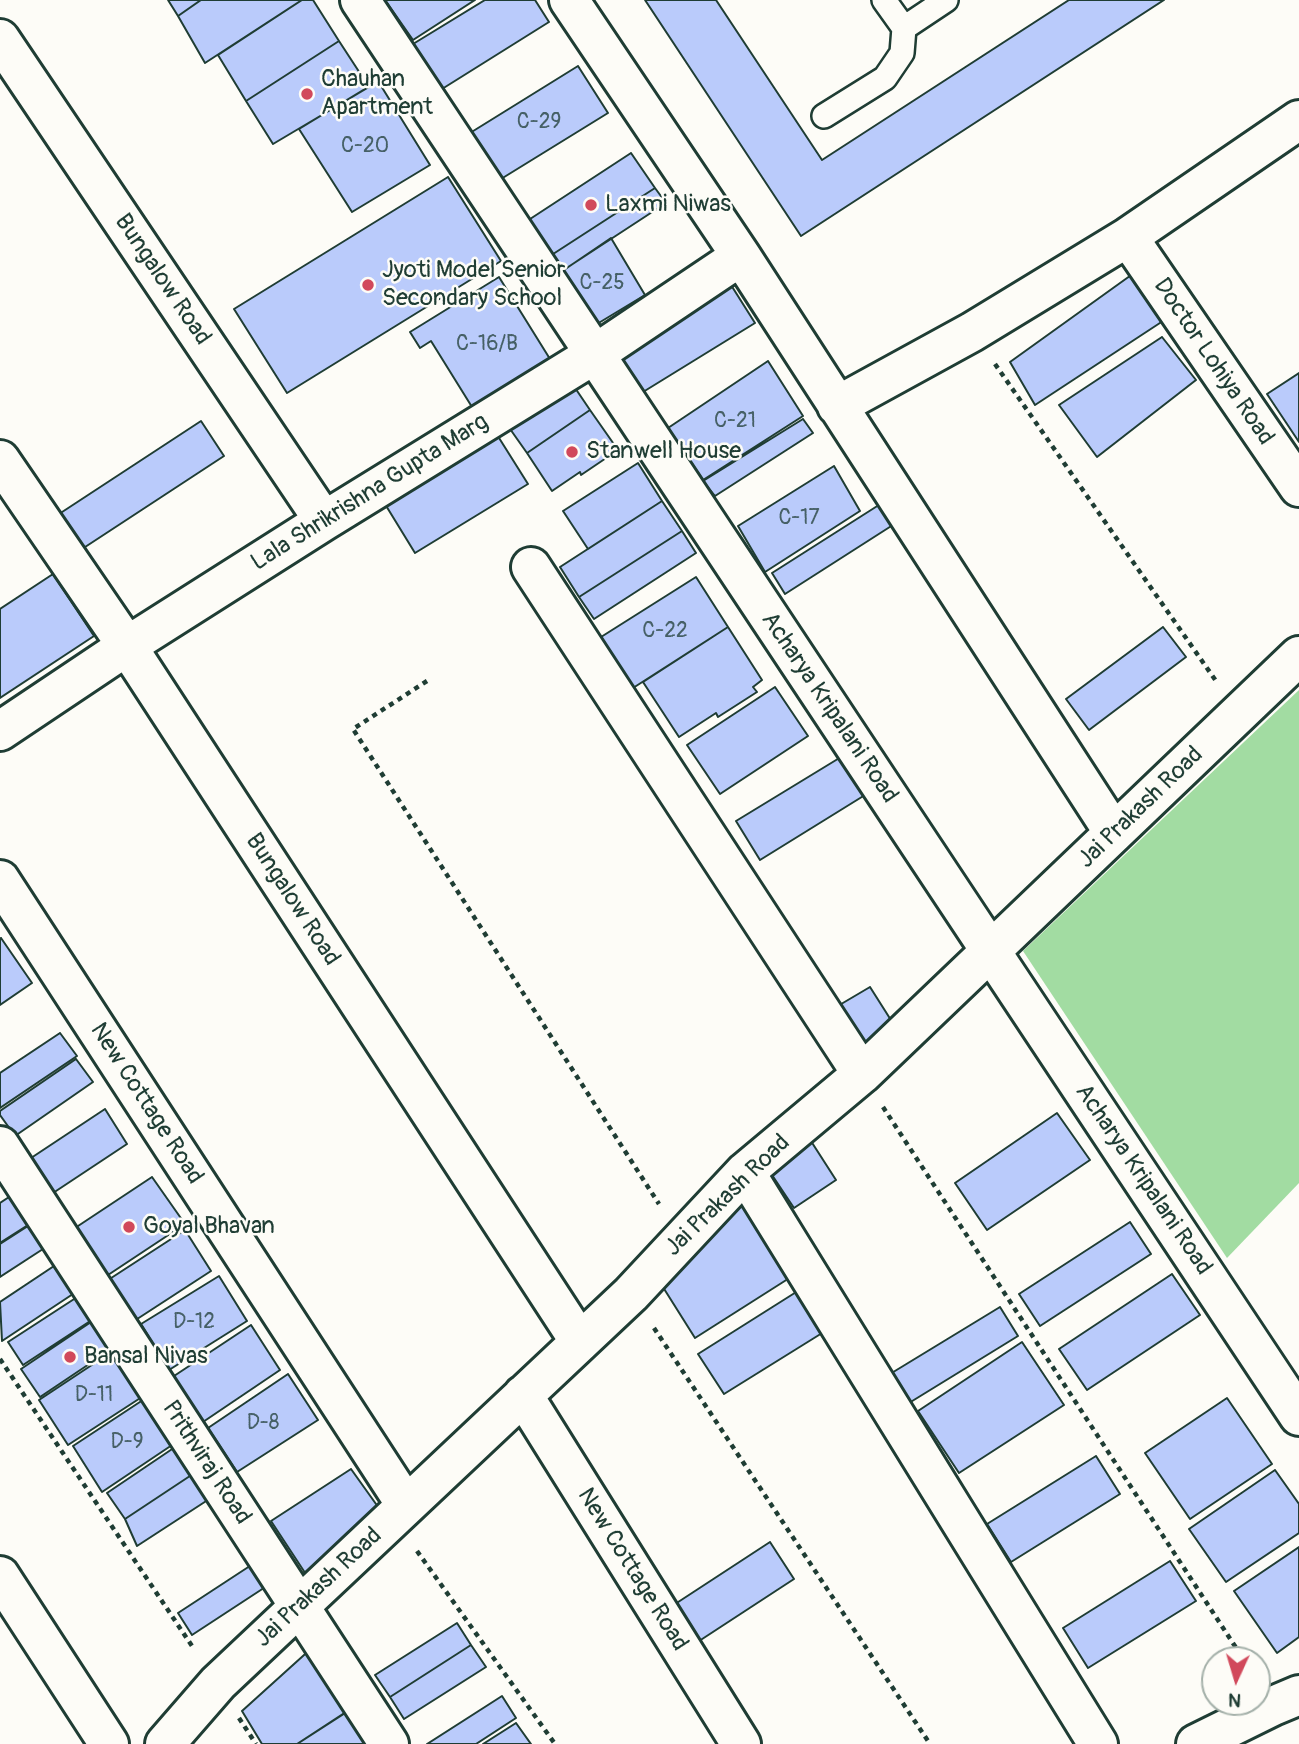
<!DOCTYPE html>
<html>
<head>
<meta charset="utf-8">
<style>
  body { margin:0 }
  #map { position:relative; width:1299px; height:1744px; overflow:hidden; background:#fdfcf7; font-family:Pangolin,sans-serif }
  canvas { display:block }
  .north { position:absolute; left:1201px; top:1646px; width:70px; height:70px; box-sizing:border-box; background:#fdfcf7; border:2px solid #a4b0a9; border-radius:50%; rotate:184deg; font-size:19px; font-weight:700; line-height:28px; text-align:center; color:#1f3d34 }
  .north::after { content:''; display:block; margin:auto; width:24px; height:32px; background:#d1495b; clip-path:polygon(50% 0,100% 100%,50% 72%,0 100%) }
</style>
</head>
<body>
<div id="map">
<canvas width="1299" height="1744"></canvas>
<div class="north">N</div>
</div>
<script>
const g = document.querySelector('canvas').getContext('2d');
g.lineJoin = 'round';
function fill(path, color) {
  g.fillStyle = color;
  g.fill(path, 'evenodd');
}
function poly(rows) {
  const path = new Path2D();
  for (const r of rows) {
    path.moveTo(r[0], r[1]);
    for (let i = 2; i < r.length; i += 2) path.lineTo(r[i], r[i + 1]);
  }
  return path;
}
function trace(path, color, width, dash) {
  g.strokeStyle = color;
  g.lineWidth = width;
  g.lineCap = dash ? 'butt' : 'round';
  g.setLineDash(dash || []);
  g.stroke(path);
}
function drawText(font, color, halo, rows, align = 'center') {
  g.font = font + ' Pangolin,sans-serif';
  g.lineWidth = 5;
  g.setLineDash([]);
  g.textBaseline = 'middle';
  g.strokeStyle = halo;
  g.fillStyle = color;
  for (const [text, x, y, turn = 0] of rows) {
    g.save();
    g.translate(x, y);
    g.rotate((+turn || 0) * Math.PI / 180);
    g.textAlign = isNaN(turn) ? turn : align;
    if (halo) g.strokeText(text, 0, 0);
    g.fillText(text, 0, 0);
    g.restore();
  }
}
fill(poly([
  [1299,690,1299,1183,1227,1258,1023,951]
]), '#a2dca2');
const building = poly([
  [168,0,201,0,178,16,168,0],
  [201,0,302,0,205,63,178,16,201,0],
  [302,0,313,0,339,41,246,101,218,55,302,0],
  [385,0,475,0,413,40,385,0],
  [485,0,535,0,549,22,442,89,413,44,485,0],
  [645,0,716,0,822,160,1069,0,1164,0,801,236,645,0],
  [339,41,369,87,273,144,246,101,339,41],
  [578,66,608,113,501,179,470,133,578,66],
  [378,81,430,165,352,212,299,129,378,81],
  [631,153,655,188,550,256,527,221,631,153],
  [448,177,501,261,287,393,234,309,448,177],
  [655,188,666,203,562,271,550,256,655,188],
  [611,238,645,295,592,327,558,274,611,238],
  [1134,273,1166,319,1035,405,1010,362,1134,273],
  [499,277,550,359,472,407,431,341,420,348,410,332,499,277],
  [731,285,755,323,643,392,619,354,731,285],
  [1162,337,1196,380,1097,457,1059,405,1162,337],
  [768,361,803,416,703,480,668,428,768,361],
  [1299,373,1299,442,1267,394,1299,373],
  [567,376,590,410,527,453,503,419,567,376],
  [590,410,618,450,581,475,580,472,552,491,527,453,590,410],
  [803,419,813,433,715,496,703,481,803,419],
  [201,421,224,456,79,551,56,516,201,421],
  [489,422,528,484,415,553,377,491,489,422],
  [638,463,662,501,588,549,563,511,638,463],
  [834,466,860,511,765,572,738,526,834,466],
  [662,501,682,531,579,597,560,567,662,501],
  [882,503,896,523,785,594,772,573,882,503],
  [682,531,696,553,594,619,579,597,682,531],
  [53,574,94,636,0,698,0,609,53,574],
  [696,577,728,627,633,688,601,637,696,577],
  [728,627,762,680,753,687,757,692,718,717,716,713,679,737,643,682,728,627],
  [1163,627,1186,657,1089,730,1066,699,1163,627],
  [775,687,808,736,720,794,687,745,775,687],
  [841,757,865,795,760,860,736,821,841,757],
  [1,938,32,983,0,1005,0,939,1,938],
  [870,987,896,1028,865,1058,831,1010,870,987],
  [60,1033,77,1056,0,1108,0,1073,60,1033],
  [76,1059,93,1082,15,1136,0,1115,0,1111,76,1059],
  [105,1109,127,1144,47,1197,25,1162,105,1109],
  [1057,1113,1090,1160,987,1230,955,1183,1057,1113],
  [809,1138,836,1180,794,1208,766,1166,809,1138],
  [152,1177,185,1224,105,1277,72,1230,152,1177],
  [742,1196,791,1277,695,1338,661,1284,742,1196],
  [9,1197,28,1225,0,1243,0,1203,9,1197],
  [1130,1222,1151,1254,1040,1326,1019,1294,1130,1222],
  [28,1226,43,1249,0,1277,0,1244,28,1226],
  [185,1230,211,1271,131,1323,105,1282,185,1230],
  [63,1260,82,1288,2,1341,0,1302,63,1260],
  [1172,1274,1200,1315,1087,1390,1059,1349,1172,1274],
  [219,1276,247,1321,169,1370,141,1324,219,1276],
  [801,1289,827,1330,724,1394,698,1354,801,1289],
  [88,1290,104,1312,23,1365,8,1342,88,1290],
  [1000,1307,1018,1336,909,1403,890,1374,1000,1307],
  [100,1316,119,1344,40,1397,21,1369,100,1316],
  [251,1325,280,1370,200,1424,171,1378,251,1325],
  [1022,1342,1064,1405,959,1473,918,1411,1022,1342],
  [119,1347,148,1393,68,1445,39,1400,119,1347],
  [288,1374,318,1420,237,1472,208,1428,288,1374],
  [152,1394,181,1439,102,1492,73,1446,152,1394],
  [1227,1398,1272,1464,1190,1519,1145,1453,1227,1398],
  [184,1441,205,1466,125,1519,107,1493,184,1441],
  [1096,1456,1120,1494,1011,1562,987,1524,1096,1456],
  [205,1466,217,1494,137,1546,125,1519,205,1466],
  [351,1469,386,1518,315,1588,271,1521,351,1469],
  [1275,1470,1299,1504,1299,1533,1226,1582,1189,1529,1275,1470],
  [770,1542,794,1579,693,1645,669,1608,770,1542],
  [1299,1547,1299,1637,1277,1653,1234,1591,1299,1547],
  [259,1560,273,1582,192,1635,178,1613,259,1560],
  [1170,1561,1196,1601,1088,1668,1063,1628,1170,1561],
  [457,1623,471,1645,390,1697,375,1675,457,1623],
  [471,1645,486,1667,404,1719,390,1697,471,1645],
  [314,1646,353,1708,297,1744,262,1744,242,1711,314,1646],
  [502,1696,516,1718,476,1744,427,1744,502,1696],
  [352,1708,374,1744,297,1744,352,1708],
  [516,1723,531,1744,483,1744,516,1723]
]);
fill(building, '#bacbfb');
trace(building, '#1f3d34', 2);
const lane = poly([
  [904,28,946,0],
  [824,116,885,78,902,53,904,28,884,0]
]);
const street = poly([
  [360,0,1299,1416],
  [569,0,741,256,1114,833],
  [0,39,324,521],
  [1128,237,1299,487],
  [837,406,972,332,1128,237,1299,120],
  [0,460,127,646,580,1342],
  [531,567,862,1074],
  [0,731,127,646,324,521,595,354,741,256],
  [0,880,406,1505],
  [0,1146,389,1744],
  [745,1172,1098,1744],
  [523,1395,741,1744],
  [0,1576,109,1744],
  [165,1744,218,1683,631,1294,745,1172,862,1074,1299,656]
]);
const secondary = poly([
  [1196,1744,1273,1706,1299,1695]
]);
trace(lane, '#1f3d34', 28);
trace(street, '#1f3d34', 44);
trace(secondary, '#1f3d34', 44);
trace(poly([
  [995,364,1216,681],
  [427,681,353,729,659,1204],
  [883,1107,1244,1660],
  [654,1328,930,1744],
  [0,1359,194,1649],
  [417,1551,555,1744],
  [239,1718,256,1744]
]), '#1f3d34', 4.5, [5, 5]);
trace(lane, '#fdfcf7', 23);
trace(street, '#fdfcf7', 38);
trace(secondary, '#fdfcf7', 38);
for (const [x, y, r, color] of [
  [307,94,7,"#d1495b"],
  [591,205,7,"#d1495b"],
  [368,285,7,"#d1495b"],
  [572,452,7,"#d1495b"],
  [129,1227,7,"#d1495b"],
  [70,1357,7,"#d1495b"]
]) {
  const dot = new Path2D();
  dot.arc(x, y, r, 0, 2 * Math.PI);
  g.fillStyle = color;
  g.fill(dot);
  trace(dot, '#fdfcf7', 2.5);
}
drawText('21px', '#466066', null, [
  ["C-29",539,123],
  ["C-20",365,147],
  ["C-25",602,284],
  ["C-16/B",487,345],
  ["C-21",735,422],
  ["C-17",799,519],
  ["C-22",665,632],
  ["D-12",194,1323],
  ["D-11",94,1396],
  ["D-8",263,1424],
  ["D-9",127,1443]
]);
drawText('24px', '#1f3d34', '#fdfcf7', [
  ["Chauhan",321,80],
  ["Apartment",321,108],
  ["Laxmi Niwas",605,205],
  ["Jyoti Model Senior",382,271],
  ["Secondary School",382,299],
  ["Stanwell House",586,452],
  ["Goyal Bhavan",143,1227],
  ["Bansal Nivas",84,1357]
], 'left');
drawText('24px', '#1f3d34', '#fdfcf7', [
  ["Bungalow Road",162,280,56],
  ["Doctor Lohiya Road",1213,362,56],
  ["Lala Shrikrishna Gupta Marg",370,493,-32],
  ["Acharya Kripalani Road",829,708,56],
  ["Jai Prakash Road",1141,808,-44],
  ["Bungalow Road",292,900,57],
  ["New Cottage Road",146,1104,57],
  ["Acharya Kripalani Road",1143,1180,56],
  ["Jai Prakash Road",728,1196,-44],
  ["Prithviraj Road",206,1463,57],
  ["New Cottage Road",632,1570,58],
  ["Jai Prakash Road",319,1588,-43]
]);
</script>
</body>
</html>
